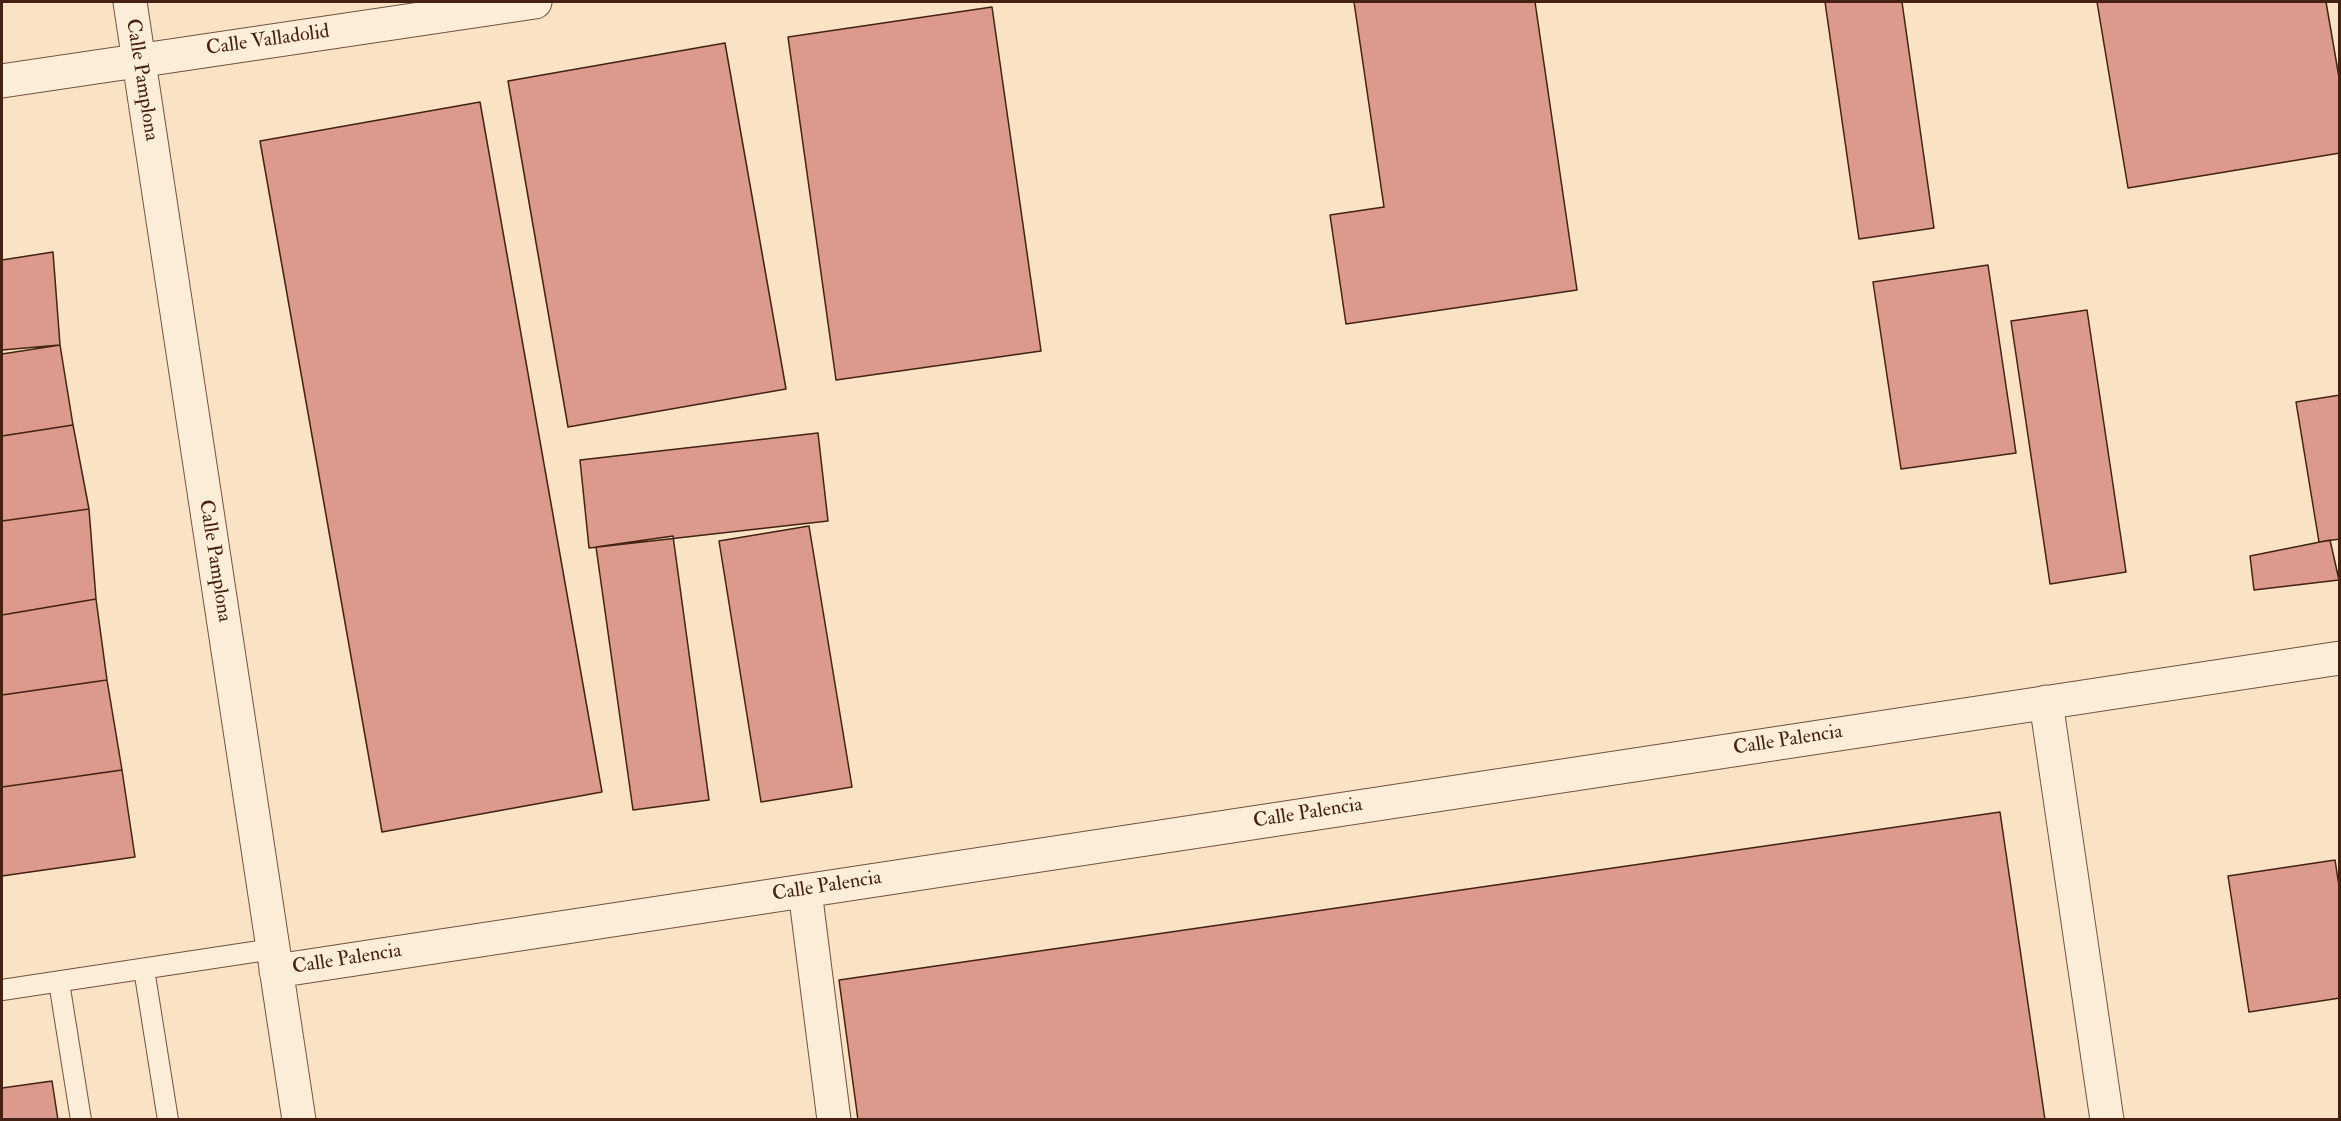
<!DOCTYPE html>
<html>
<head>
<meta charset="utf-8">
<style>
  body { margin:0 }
  #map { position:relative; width:2341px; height:1121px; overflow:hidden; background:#fae3c5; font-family:"IM FELL Double Pica",serif }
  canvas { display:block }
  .frame { position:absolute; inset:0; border:3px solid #442113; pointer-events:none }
</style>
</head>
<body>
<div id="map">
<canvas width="2341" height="1121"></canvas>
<div class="frame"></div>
</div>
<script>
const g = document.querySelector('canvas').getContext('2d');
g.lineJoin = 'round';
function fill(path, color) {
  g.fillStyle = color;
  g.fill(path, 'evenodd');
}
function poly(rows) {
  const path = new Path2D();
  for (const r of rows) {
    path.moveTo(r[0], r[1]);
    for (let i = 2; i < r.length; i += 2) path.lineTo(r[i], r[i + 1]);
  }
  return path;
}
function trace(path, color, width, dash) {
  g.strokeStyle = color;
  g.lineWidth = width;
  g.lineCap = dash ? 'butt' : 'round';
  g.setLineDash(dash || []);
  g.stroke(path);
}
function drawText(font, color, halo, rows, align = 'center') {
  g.font = font + ' "IM FELL Double Pica",serif';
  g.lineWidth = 4.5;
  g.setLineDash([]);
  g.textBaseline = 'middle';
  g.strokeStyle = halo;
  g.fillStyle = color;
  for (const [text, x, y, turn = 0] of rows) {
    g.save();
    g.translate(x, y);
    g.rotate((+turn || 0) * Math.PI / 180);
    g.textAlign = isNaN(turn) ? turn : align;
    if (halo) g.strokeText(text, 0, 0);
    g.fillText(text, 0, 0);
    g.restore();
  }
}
const building = poly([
  [1354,2,1535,2,1577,290,1346,324,1330,215,1384,207,1354,2],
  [1825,2,1902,2,1934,228,1859,239,1825,2],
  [2097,2,2326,2,2340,83,2340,153,2128,188,2097,2],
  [992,7,1041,351,836,380,788,37,992,7],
  [725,43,786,389,568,427,508,81,725,43],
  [480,102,602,792,382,832,260,141,480,102],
  [53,252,60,345,2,350,2,260,53,252],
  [1988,265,2016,453,1901,469,1873,282,1988,265],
  [2087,310,2126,572,2050,584,2011,321,2087,310],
  [60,345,73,425,2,436,2,354,60,345],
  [2340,395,2340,539,2319,542,2296,402,2340,395],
  [73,425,89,509,2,521,2,436,73,425],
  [818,433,828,521,589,548,580,460,818,433],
  [89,509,96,599,2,615,2,521,89,509],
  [809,526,852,787,761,802,719,541,809,526],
  [673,536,709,800,633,810,596,547,673,536],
  [2330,540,2339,580,2254,590,2250,556,2330,540],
  [96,599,107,680,2,695,2,615,96,599],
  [107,680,122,770,2,787,2,695,107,680],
  [122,770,135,857,2,876,2,787,122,770],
  [2000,812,2045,1120,858,1120,839,980,2000,812],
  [2335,860,2340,892,2340,998,2249,1012,2228,876,2335,860],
  [52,1081,58,1120,2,1120,2,1088,52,1081]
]);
fill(building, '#db9a8b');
trace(building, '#442113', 1.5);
const lane = poly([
  [144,969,168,1120],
  [59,982,81,1120],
  [2,990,273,949]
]);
const street = poly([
  [130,2,299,1120],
  [2,81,535,2],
  [2046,702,2107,1120],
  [805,891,834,1120],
  [276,971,2340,658]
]);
trace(lane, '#725240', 22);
trace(street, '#725240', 35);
trace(lane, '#fcedd9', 20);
trace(street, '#fcedd9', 33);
drawText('20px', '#442113', '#fcedd9', [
  ["Calle Valladolid",268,41,-8],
  ["Calle Pamplona",141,80,81],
  ["Calle Pamplona",214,561,81],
  ["Calle Palencia",1788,741,-9],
  ["Calle Palencia",1308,814,-9],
  ["Calle Palencia",827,887,-9],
  ["Calle Palencia",347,960,-9]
]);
</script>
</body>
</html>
